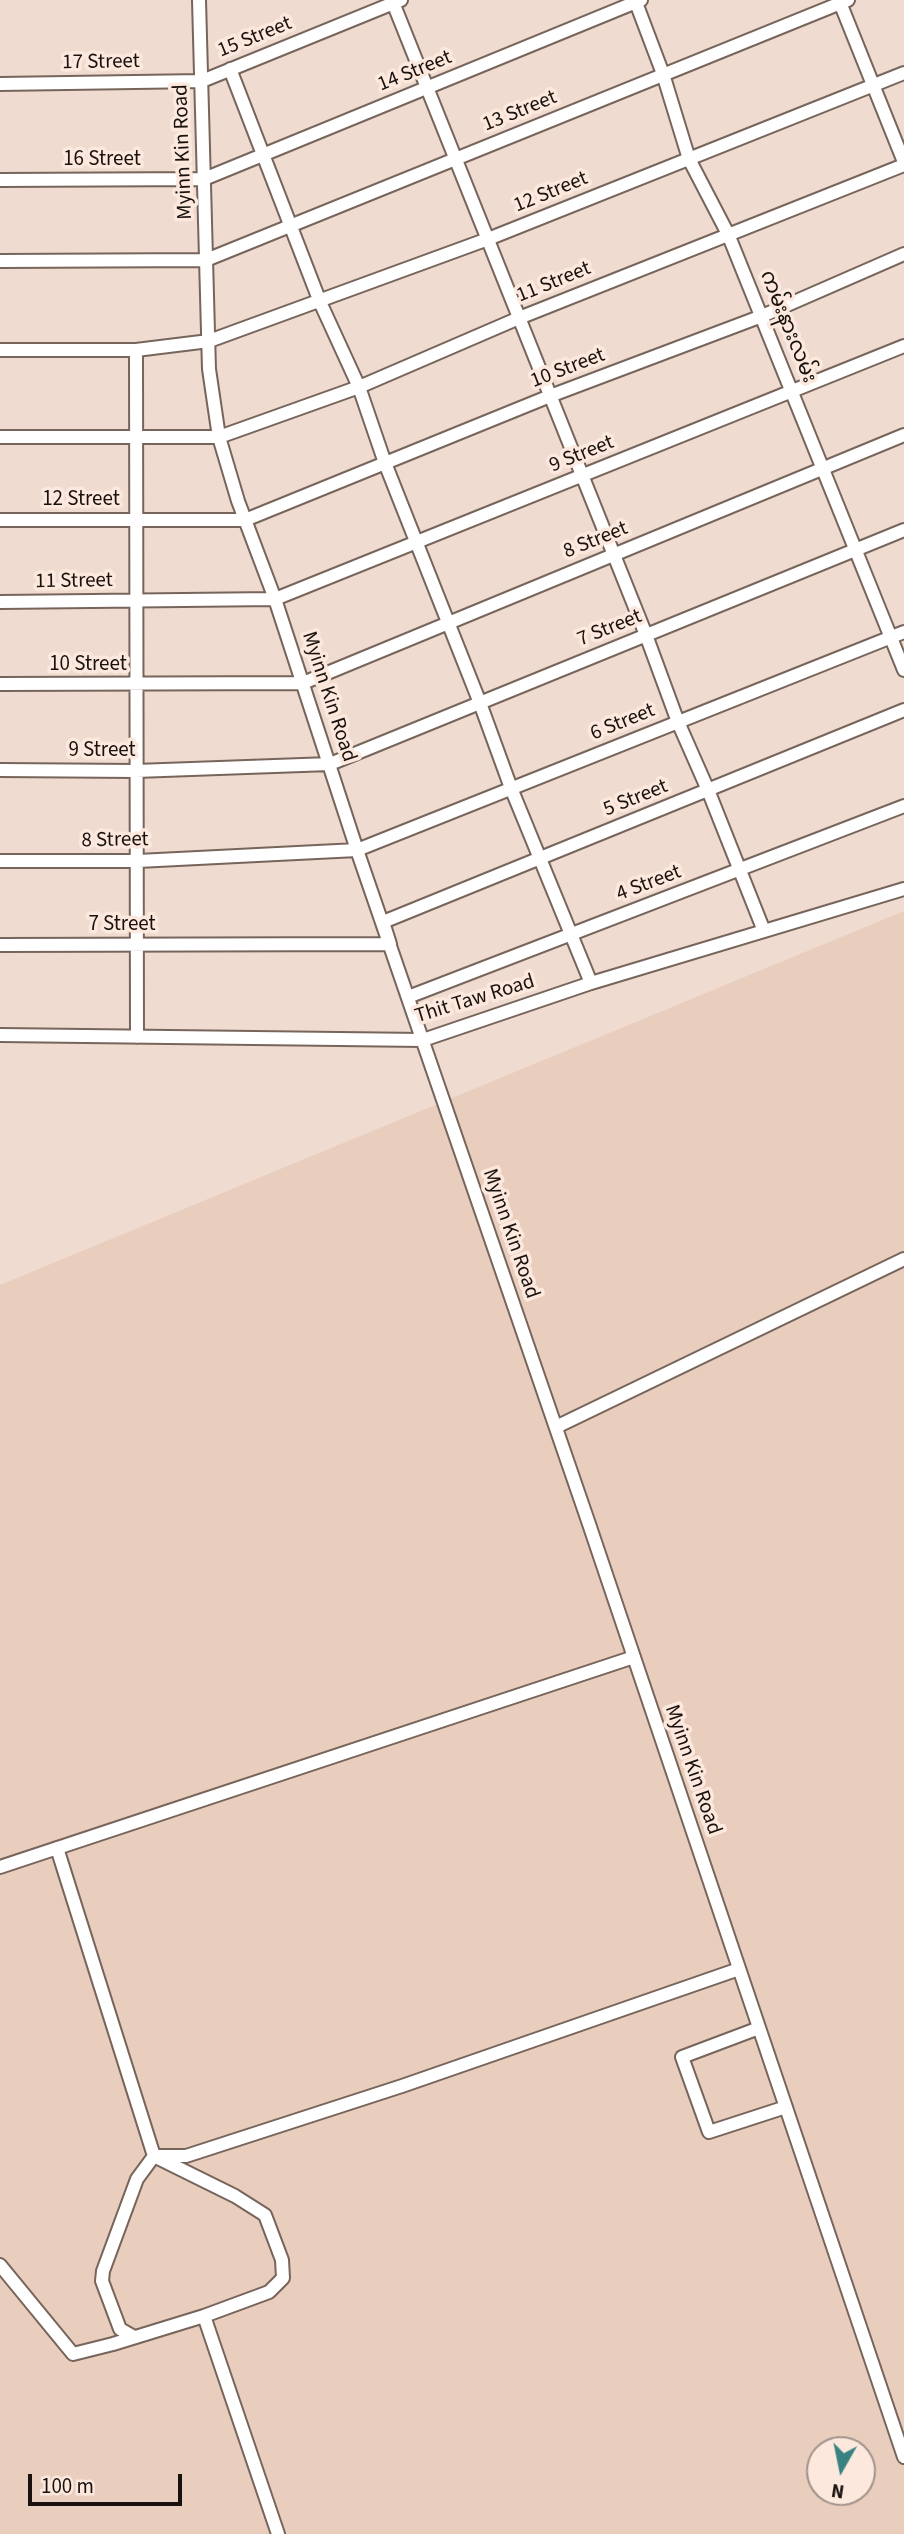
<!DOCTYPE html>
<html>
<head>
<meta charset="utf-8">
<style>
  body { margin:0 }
  #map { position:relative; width:904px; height:2534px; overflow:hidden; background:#efdbd0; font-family:"Source Sans 3",sans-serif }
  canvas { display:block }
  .north { position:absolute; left:806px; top:2436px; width:70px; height:70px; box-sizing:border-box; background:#fce8dd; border:2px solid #a1928a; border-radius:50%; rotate:189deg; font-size:19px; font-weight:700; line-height:28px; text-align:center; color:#18110d }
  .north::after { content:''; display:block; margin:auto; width:24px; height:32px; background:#3a8281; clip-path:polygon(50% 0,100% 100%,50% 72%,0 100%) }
  .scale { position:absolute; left:28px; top:2474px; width:154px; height:32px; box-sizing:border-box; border:4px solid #18110d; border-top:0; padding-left:9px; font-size:21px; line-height:24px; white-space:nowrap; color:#18110d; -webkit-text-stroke:5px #fce8dd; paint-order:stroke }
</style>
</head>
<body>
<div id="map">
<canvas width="904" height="2534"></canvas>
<div class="north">N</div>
<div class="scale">100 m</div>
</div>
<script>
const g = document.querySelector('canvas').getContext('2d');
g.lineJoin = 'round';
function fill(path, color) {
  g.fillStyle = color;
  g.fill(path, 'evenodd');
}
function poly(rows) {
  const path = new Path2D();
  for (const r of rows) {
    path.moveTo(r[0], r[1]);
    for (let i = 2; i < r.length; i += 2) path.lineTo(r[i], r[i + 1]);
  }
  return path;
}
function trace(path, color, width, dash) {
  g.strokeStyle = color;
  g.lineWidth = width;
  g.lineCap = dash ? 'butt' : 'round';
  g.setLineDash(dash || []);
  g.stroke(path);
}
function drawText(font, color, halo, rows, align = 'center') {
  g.font = font + ' "Source Sans 3","Noto Sans Myanmar",sans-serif';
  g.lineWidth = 7;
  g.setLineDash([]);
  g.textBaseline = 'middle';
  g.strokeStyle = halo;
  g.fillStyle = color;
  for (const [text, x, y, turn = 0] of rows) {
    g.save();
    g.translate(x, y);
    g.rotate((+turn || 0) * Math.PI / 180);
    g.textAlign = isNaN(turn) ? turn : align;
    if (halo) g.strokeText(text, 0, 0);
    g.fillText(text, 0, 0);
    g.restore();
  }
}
fill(poly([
  [904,911,904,2534,0,2534,0,1285],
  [820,2450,862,2450,862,2492,820,2492]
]), '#e9cebe');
const minor = poly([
  [199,0,209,369,219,437,238,501,275,599,357,850,588,1521,904,2457],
  [392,0,646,635,678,722,708,790,764,931],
  [635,0,663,74,689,159,728,234,904,670],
  [839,0,904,162],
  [230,69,320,302,359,387,385,463,480,703,511,788,591,983],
  [0,84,202,81,401,0],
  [0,180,204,179,641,0],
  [0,261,206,260,848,0],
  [0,350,136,350,209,341,488,239,904,73],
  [136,350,137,1037],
  [0,437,219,437,359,387,519,318,904,165],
  [0,520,245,520,550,396,762,316,904,254],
  [0,602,275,599,904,346],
  [0,684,303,683,904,435],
  [0,770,136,771,330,764,904,530],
  [0,861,138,861,357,850,904,632],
  [0,945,390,944,383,922,904,710],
  [408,997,904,806],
  [0,1035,423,1040,591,983,904,889],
  [556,1427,904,1259],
  [57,1848,154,2156,186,2156,402,2086,739,1969],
  [0,1867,634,1657],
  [759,2028,682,2057,709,2132,786,2107],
  [0,2265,73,2354,113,2344,204,2316,269,2292,283,2278,282,2260,265,2215,235,2196,154,2156,137,2179,103,2271,102,2281,120,2329,134,2337],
  [204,2316,278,2534]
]);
trace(minor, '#77655b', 16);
trace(minor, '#fff', 12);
drawText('21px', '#18110d', '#fce8dd', [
  ["15 Street",255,38,-22],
  ["17 Street",101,63,-1],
  ["14 Street",415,72,-22],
  ["13 Street",520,112,-22],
  ["Myinn Kin Road",184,152,-92],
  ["16 Street",102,160],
  ["12 Street",551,193,-22],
  ["11 Street",554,283,-22],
  ["ကမ်းနားလမ်း",787,327,68],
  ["10 Street",568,369,-21],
  ["9 Street",582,455,-22],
  ["12 Street",81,500],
  ["8 Street",596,541,-22],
  ["11 Street",74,582,-1],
  ["7 Street",610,629,-22],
  ["10 Street",88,665],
  ["Myinn Kin Road",328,697,72],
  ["6 Street",623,723,-22],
  ["9 Street",102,751],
  ["5 Street",636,799,-22],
  ["8 Street",115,841,-1],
  ["4 Street",649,884,-21],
  ["7 Street",122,925],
  ["Thit Taw Road",475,1000,-17],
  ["Myinn Kin Road",510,1234,71],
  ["Myinn Kin Road",692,1770,71]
]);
</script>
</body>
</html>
